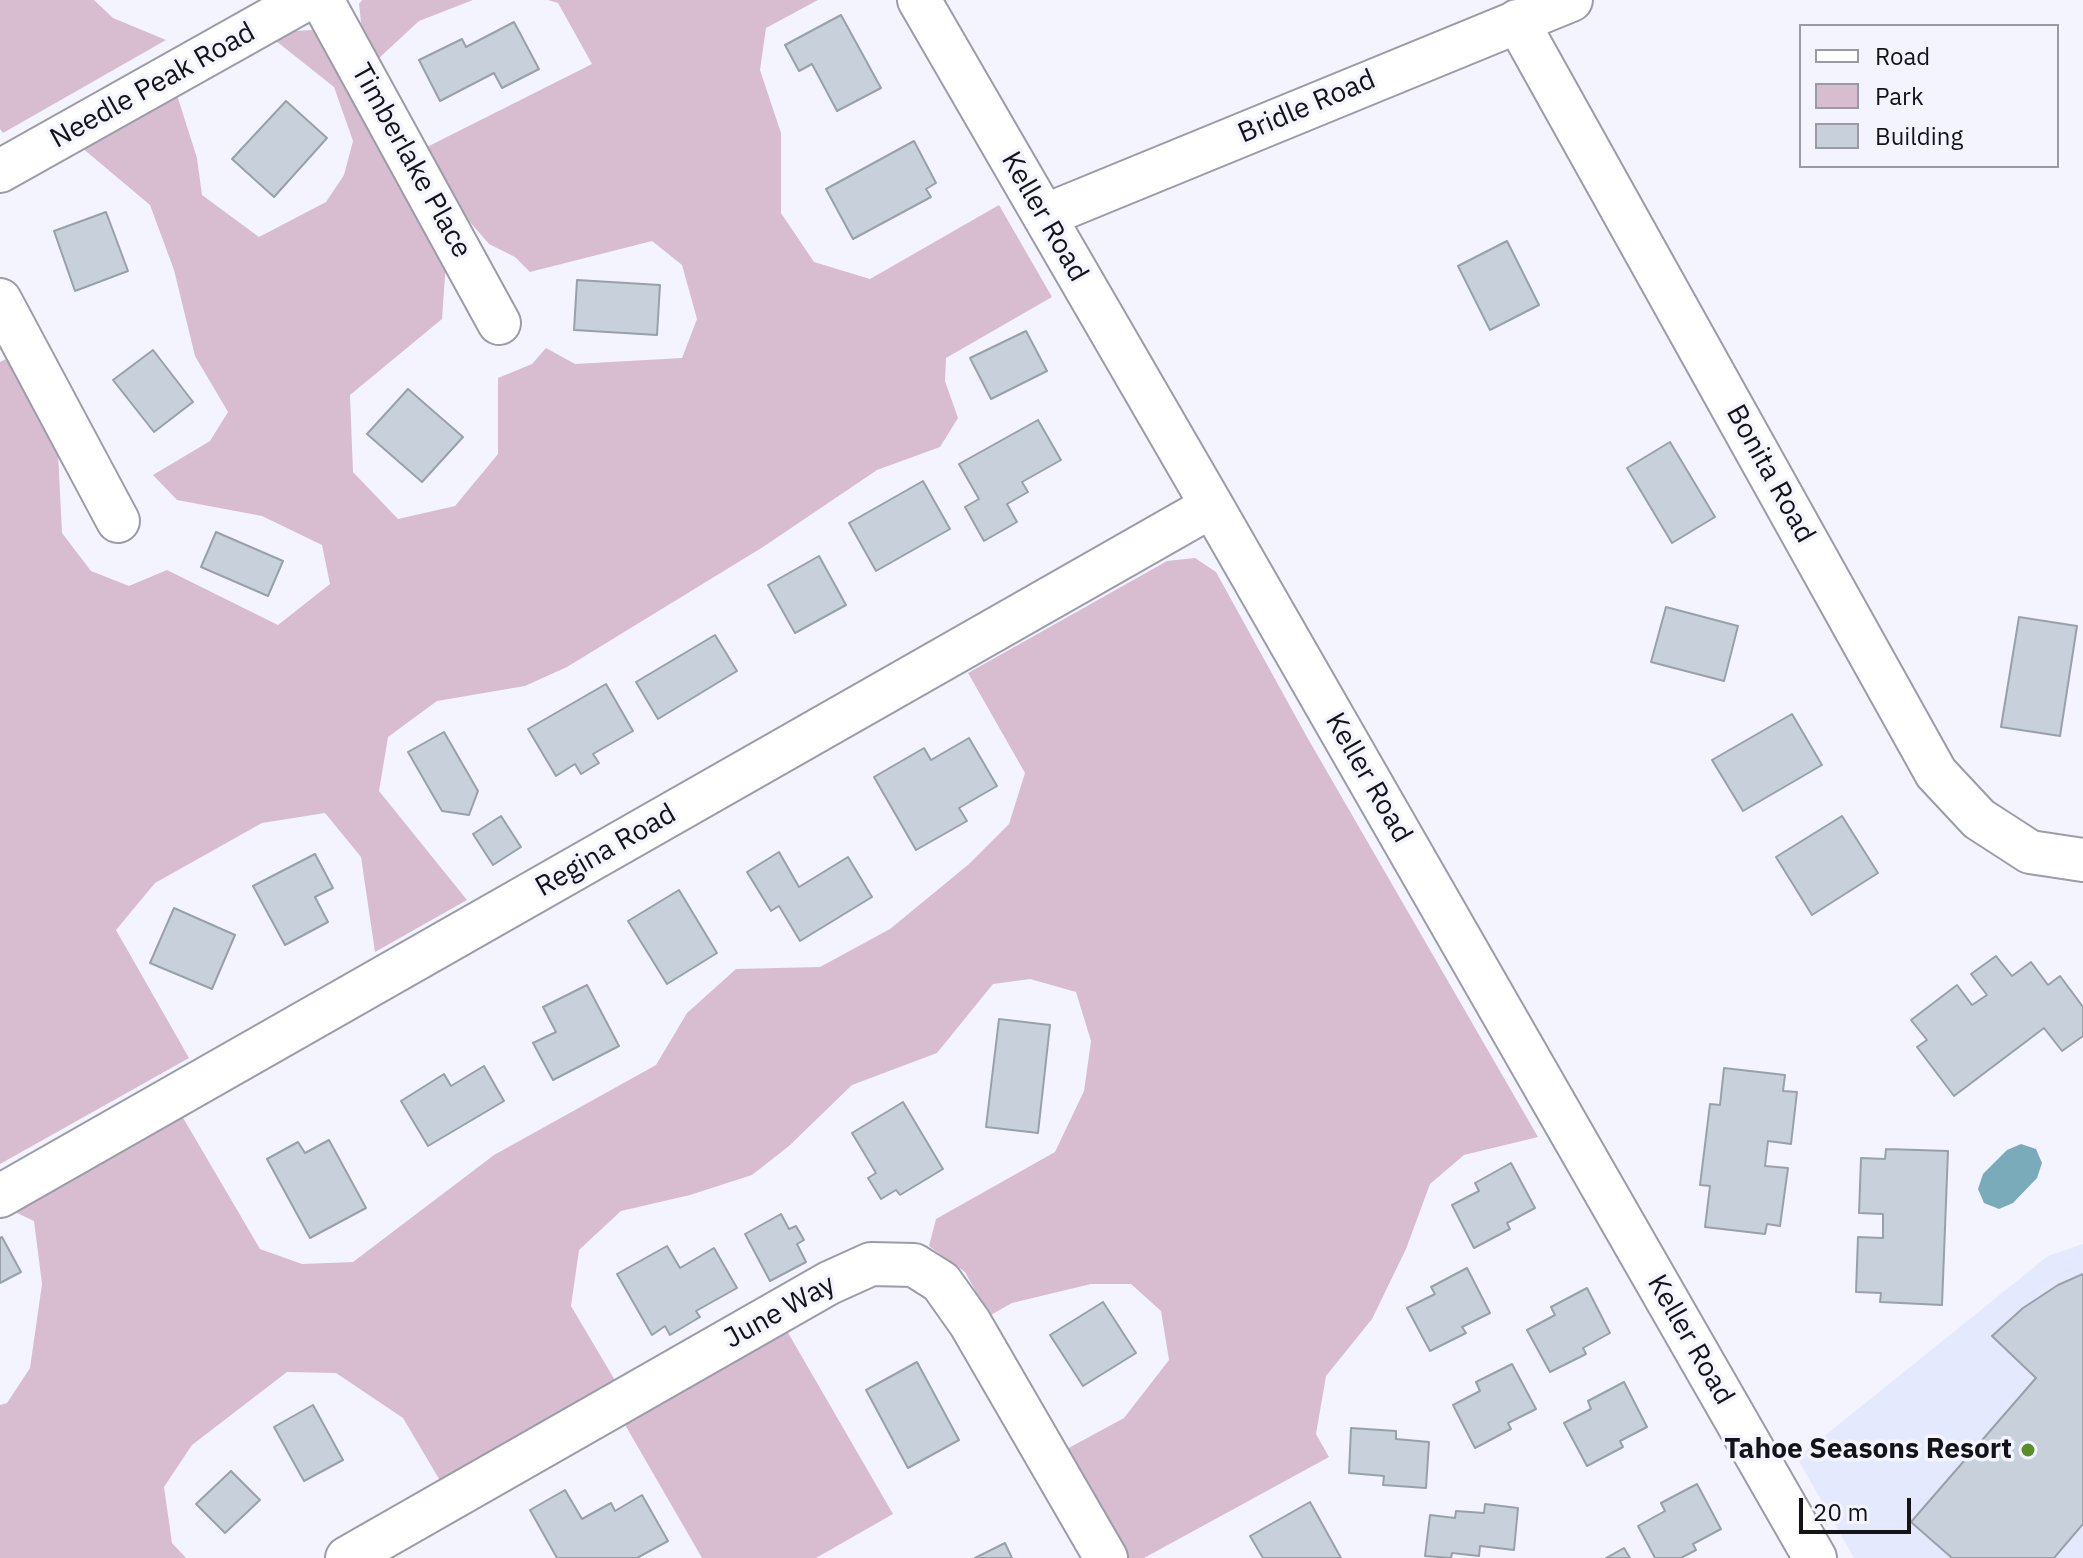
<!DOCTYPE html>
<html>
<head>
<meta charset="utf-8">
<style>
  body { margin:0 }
  #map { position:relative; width:2083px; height:1558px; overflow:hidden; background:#f3f4ff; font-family:"IBM Plex Sans",sans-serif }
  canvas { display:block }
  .legend { position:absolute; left:1799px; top:24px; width:260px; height:144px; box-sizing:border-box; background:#f3f4ff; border:2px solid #999aa3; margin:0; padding:10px 14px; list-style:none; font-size:24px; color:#131418 }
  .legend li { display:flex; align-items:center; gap:16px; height:40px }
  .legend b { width:40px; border:2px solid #999aa3 }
  .scale { position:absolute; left:1799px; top:1498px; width:112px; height:36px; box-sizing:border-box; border:4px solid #131418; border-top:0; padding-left:10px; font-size:24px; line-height:28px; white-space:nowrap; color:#131418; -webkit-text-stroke:6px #f3f4ff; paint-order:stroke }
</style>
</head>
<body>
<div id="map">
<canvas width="2083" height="1558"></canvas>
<ul class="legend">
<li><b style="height:10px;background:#fff"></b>Road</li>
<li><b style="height:22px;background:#d8bdd0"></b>Park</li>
<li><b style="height:22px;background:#c8d1db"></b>Building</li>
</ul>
<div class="scale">20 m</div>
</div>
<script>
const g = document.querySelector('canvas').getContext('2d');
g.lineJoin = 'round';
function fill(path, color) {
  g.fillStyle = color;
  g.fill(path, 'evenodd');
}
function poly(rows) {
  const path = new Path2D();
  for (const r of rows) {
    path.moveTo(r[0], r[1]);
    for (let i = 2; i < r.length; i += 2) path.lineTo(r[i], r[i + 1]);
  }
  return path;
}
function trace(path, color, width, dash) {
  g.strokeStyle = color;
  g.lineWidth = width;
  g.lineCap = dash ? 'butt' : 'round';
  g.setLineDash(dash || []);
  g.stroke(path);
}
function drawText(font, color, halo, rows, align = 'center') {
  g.font = font + ' "IBM Plex Sans",sans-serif';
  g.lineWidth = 7;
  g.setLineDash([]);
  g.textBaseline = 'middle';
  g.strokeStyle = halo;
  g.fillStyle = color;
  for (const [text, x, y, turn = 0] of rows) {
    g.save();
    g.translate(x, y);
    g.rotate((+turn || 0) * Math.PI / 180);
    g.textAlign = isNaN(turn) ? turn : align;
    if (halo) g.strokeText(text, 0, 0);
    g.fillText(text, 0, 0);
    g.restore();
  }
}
fill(poly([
  [2083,1244,2083,1558,1854,1558,1797,1458,2048,1256]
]), '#e5e9fd');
fill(poly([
  [0,0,94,0,113,18,166,40,3,133,0,129],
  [362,0,473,0,419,21,378,59,362,32,359,4],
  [548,0,818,0,766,28,760,70,781,133,781,213,814,262,870,279,999,205,1052,297,946,358,945,381,958,418,940,447,877,470,763,547,567,667,525,686,437,701,388,737,379,791,467,900,375,952,361,857,325,813,262,823,155,883,116,930,189,1058,0,1164,0,362,6,359,58,452,62,533,91,571,129,586,167,570,278,625,330,584,322,545,262,516,177,500,153,475,210,441,228,412,195,356,174,270,150,205,81,147,177,95,197,158,202,195,259,237,326,202,344,175,353,141,334,87,276,41,294,31,313,30,328,47,446,262,442,319,350,395,353,472,398,519,455,506,498,454,498,378,532,364,546,348,575,364,682,358,697,319,682,265,652,241,530,272,515,257,489,244,469,221,427,147,592,64,558,3],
  [1195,558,1216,572,1307,737,1538,1137,1464,1155,1430,1184,1406,1249,1372,1319,1326,1376,1316,1434,1329,1457,1144,1558,1126,1558,1065,1450,1124,1418,1169,1360,1161,1311,1131,1284,1091,1284,1012,1303,989,1316,965,1272,929,1246,936,1219,1055,1152,1084,1091,1091,1041,1076,992,1030,979,993,984,937,1053,852,1085,789,1146,752,1175,690,1195,621,1211,579,1250,571,1306,616,1382,442,1484,403,1418,336,1373,287,1372,192,1445,164,1487,172,1543,186,1558,0,1558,0,1405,7,1403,30,1368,42,1284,34,1221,13,1211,182,1116,260,1249,302,1264,353,1262,494,1155,656,1065,687,1013,736,969,820,967,890,929,969,864,1009,824,1025,773,968,673,1167,561],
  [787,1331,893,1514,816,1558,702,1558,624,1423]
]), '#d8bdd0');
fill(poly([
  [2021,1144,2036,1149,2042,1163,2037,1178,2013,1203,1999,1209,1984,1203,1978,1189,1983,1174,2007,1150]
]), '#79abbb');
const building = poly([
  [841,15,881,88,837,111,812,64,799,71,785,45,841,15],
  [514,22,539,69,502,88,494,73,440,101,419,60,462,39,466,47,514,22],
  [286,101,327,138,274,197,232,159,286,101],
  [914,141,936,183,926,189,931,197,853,239,826,189,914,141],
  [106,212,128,271,75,291,54,231,106,212],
  [1507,241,1539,305,1490,330,1458,266,1507,241],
  [577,280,660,285,657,335,574,330,577,280],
  [1026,331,1047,371,991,399,970,358,1026,331],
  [153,350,193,402,154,432,113,380,153,350],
  [408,389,463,437,422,482,367,434,408,389],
  [1038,420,1061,460,1022,482,1028,492,1007,504,1017,522,984,541,965,507,979,499,959,464,1038,420],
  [1670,442,1715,517,1672,543,1627,468,1670,442],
  [923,481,950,529,876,571,849,523,923,481],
  [216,532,283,561,268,596,201,567,216,532],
  [819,556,846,605,795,633,768,585,819,556],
  [1666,607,1738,626,1724,681,1651,662,1666,607],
  [2019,617,2077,626,2060,736,2001,727,2019,617],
  [715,635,737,671,658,719,636,682,715,635],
  [606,684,633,731,593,754,599,763,581,774,575,764,556,776,528,729,606,684],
  [1792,714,1822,765,1743,811,1712,760,1792,714],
  [444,732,478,791,469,815,442,811,408,752,444,732],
  [969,738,997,786,959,808,967,821,916,850,874,777,924,748,931,760,969,738],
  [501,816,521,847,493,865,473,834,501,816],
  [1842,816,1878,873,1812,915,1776,857,1842,816],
  [779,852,799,887,848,857,872,897,800,941,779,906,771,911,747,872,779,852],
  [315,854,333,888,315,897,328,922,285,945,253,886,315,854],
  [679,890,717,953,667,984,628,921,679,890],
  [174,908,235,935,212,989,150,963,174,908],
  [1996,956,2012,976,2031,962,2048,985,2060,976,2083,1007,2083,1036,2062,1051,2044,1028,1954,1096,1917,1047,1927,1040,1911,1020,1957,985,1972,1005,1987,995,1971,974,1996,956],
  [587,985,619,1046,553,1080,533,1043,556,1032,543,1007,587,985],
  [999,1019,1050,1025,1038,1133,986,1127,999,1019],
  [484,1066,504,1101,428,1146,401,1101,444,1074,451,1086,484,1066],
  [1724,1068,1785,1075,1783,1091,1797,1092,1791,1144,1768,1141,1765,1166,1788,1168,1780,1226,1767,1224,1765,1234,1705,1227,1710,1186,1700,1185,1710,1104,1720,1105,1724,1068],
  [903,1102,943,1169,900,1195,896,1190,881,1199,868,1178,876,1173,852,1133,903,1102],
  [329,1140,366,1208,310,1238,267,1159,298,1142,305,1153,329,1140],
  [1886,1149,1948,1151,1942,1305,1880,1302,1881,1293,1856,1292,1858,1237,1883,1238,1883,1214,1859,1213,1861,1158,1885,1159,1886,1149],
  [1511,1163,1535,1208,1507,1223,1510,1229,1474,1248,1452,1205,1479,1191,1475,1183,1511,1163],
  [781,1214,789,1229,796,1226,804,1240,797,1244,806,1262,770,1281,745,1234,781,1214],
  [2,1237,21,1272,0,1283,0,1238,2,1237],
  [667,1246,680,1268,714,1248,737,1288,696,1311,700,1317,670,1335,665,1326,652,1335,617,1274,667,1246],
  [1467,1268,1490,1313,1462,1327,1466,1333,1430,1351,1407,1308,1435,1294,1431,1287,1467,1268],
  [2083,1274,2083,1524,2054,1558,1952,1558,1911,1522,2036,1378,1992,1336,2023,1308,2058,1285,2083,1274],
  [1587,1288,1610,1333,1583,1348,1586,1354,1550,1372,1527,1330,1555,1315,1551,1307,1587,1288],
  [1103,1302,1136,1353,1083,1386,1050,1335,1103,1302],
  [917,1362,959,1440,908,1468,866,1390,917,1362],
  [1512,1364,1536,1409,1508,1423,1511,1429,1475,1448,1453,1405,1480,1391,1476,1382,1512,1364],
  [1624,1382,1647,1427,1620,1441,1623,1447,1587,1466,1564,1423,1591,1409,1588,1401,1624,1382],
  [313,1405,343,1460,304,1481,274,1427,313,1405],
  [1351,1428,1396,1431,1396,1439,1429,1442,1426,1488,1383,1485,1384,1476,1349,1473,1351,1428],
  [231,1471,260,1500,225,1533,196,1504,231,1471],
  [1697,1484,1721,1529,1693,1544,1696,1550,1681,1558,1655,1558,1638,1526,1665,1511,1661,1503,1697,1484],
  [565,1490,582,1519,611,1503,615,1511,642,1495,668,1541,637,1558,557,1558,530,1510,565,1490],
  [1310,1502,1341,1558,1263,1558,1250,1536,1310,1502],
  [1485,1504,1518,1508,1514,1550,1480,1546,1479,1556,1452,1553,1451,1558,1425,1556,1430,1515,1455,1518,1456,1511,1484,1513,1485,1504],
  [1005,1543,1012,1558,975,1558,1005,1543],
  [1624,1548,1630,1558,1606,1558,1624,1548]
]);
fill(building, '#c8d1db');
trace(building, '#98a1aa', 2);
const minor = poly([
  [322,0,499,323],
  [919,0,1212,506,1815,1558],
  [1517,21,1936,773,1979,819,2030,852,2083,860],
  [0,171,305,0],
  [1044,216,1571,0],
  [0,300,118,521],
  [0,1196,1212,506],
  [347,1558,829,1283,871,1264,914,1265,941,1282,970,1323,1106,1558]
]);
trace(minor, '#9a9ca7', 46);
trace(minor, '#fff', 42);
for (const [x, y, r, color] of [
  [2028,1450,8,"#598e28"]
]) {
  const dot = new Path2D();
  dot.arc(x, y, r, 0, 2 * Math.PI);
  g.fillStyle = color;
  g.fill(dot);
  trace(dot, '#f3f4ff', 3);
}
drawText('28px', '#131418', '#f3f4ff', [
  ["Needle Peak Road",153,86,-29],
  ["Bridle Road",1307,107,-23],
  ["Timberlake Place",411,161,61],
  ["Keller Road",1044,217,60],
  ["Bonita Road",1770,474,61],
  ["Keller Road",1368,778,60],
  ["Regina Road",606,851,-30],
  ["June Way",780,1312,-29],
  ["Keller Road",1690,1340,60]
]);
drawText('bold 28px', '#131418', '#f3f4ff', [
  ["Tahoe Seasons Resort",2012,1450]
], 'right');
</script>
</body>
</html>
